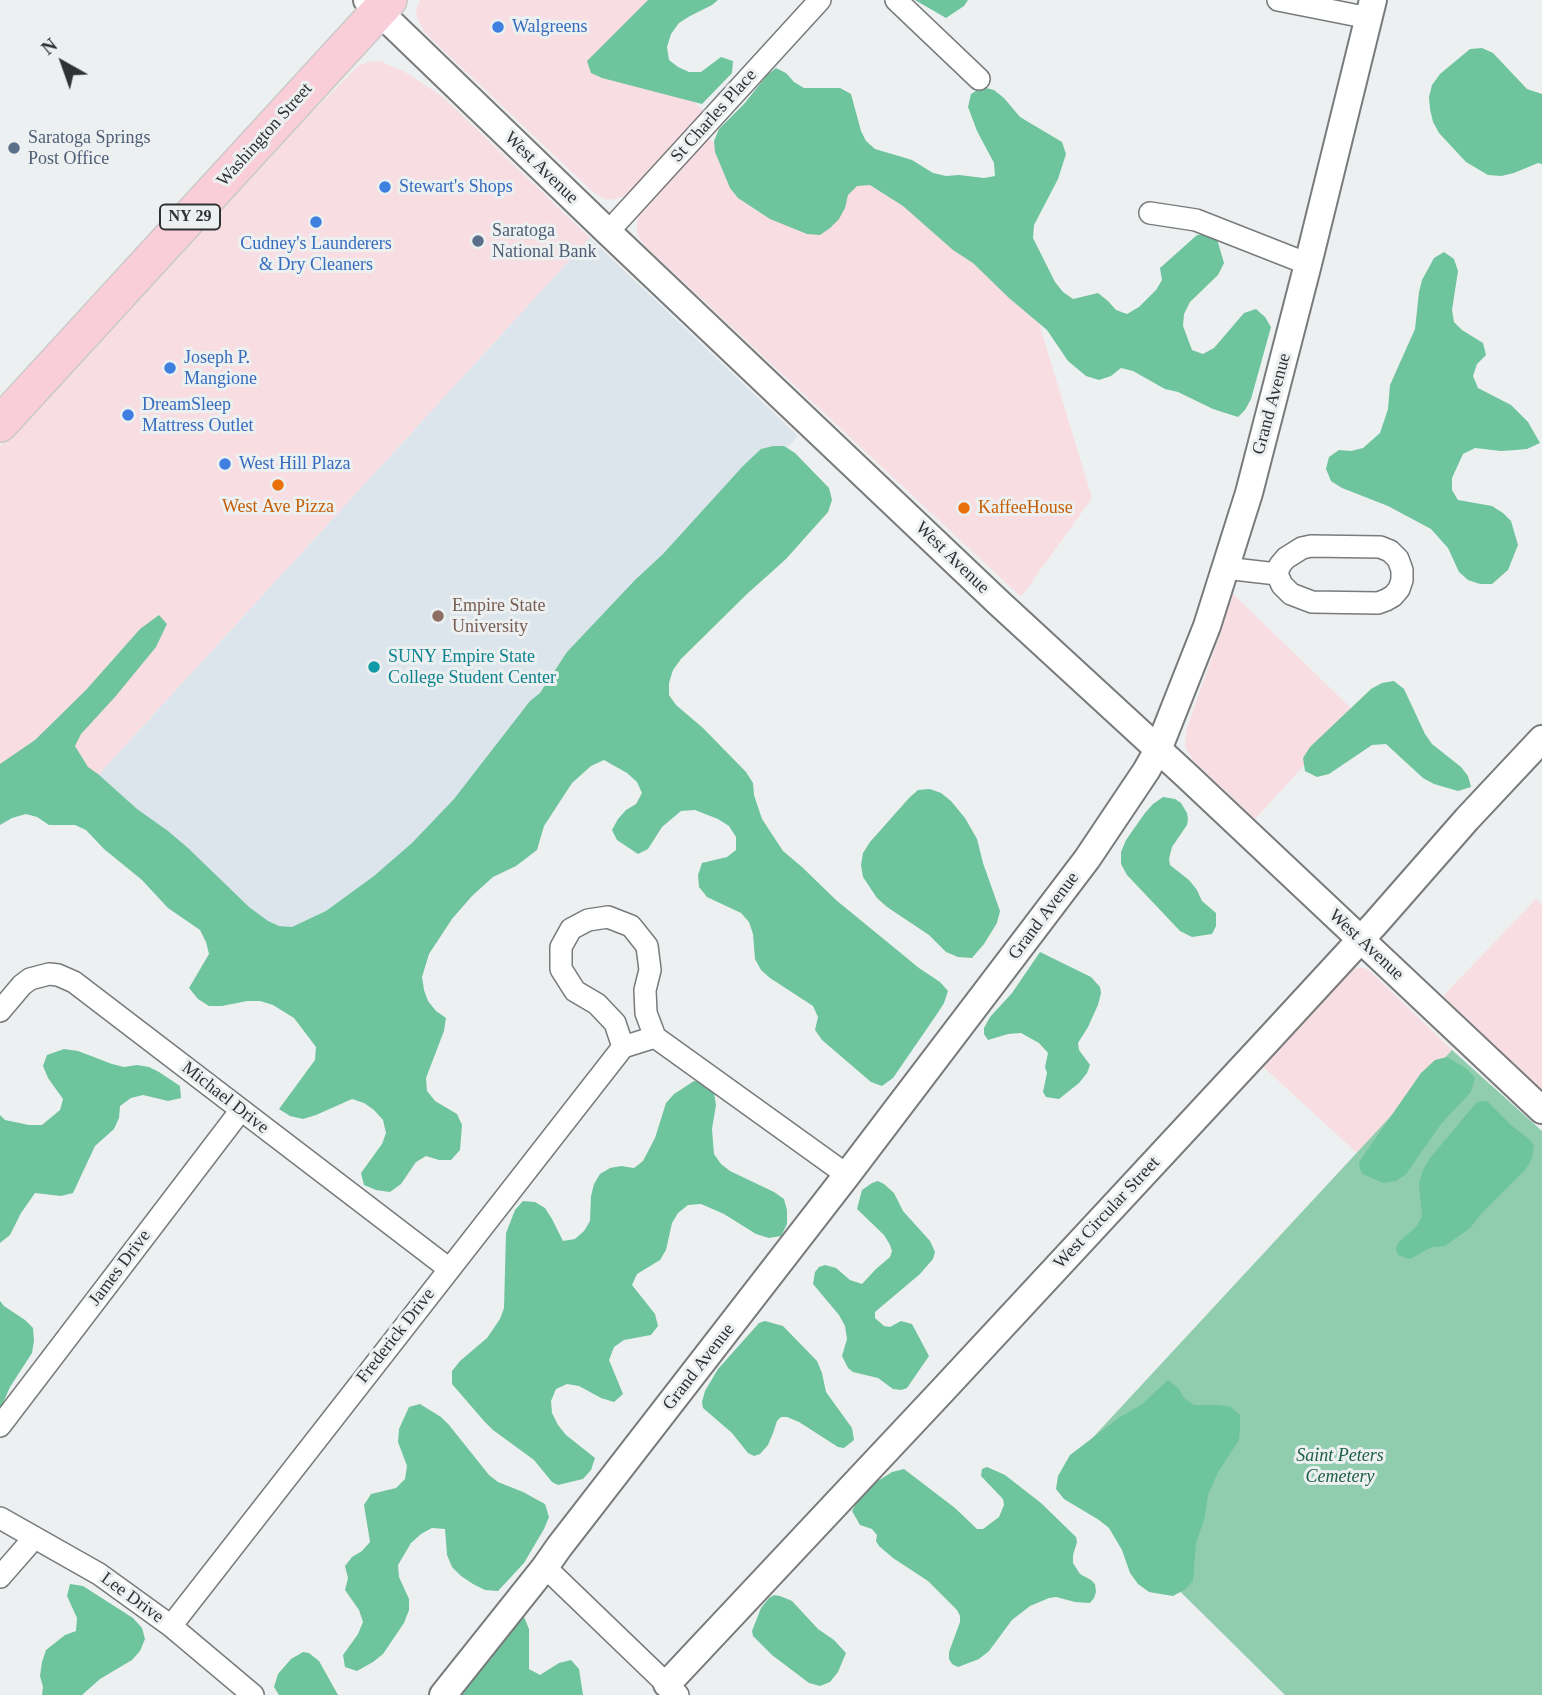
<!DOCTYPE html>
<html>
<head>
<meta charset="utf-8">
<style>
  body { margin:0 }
  #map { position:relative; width:1542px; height:1695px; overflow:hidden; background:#edf0f1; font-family:Georgia,serif }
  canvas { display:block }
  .north { position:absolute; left:28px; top:28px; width:70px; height:70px; -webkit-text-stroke:5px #edf0f1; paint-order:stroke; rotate:320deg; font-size:19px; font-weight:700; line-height:28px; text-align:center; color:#303132 }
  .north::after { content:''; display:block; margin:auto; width:24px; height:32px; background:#303132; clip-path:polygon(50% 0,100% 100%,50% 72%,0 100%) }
</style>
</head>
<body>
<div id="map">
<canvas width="1542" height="1695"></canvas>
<div class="north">N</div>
</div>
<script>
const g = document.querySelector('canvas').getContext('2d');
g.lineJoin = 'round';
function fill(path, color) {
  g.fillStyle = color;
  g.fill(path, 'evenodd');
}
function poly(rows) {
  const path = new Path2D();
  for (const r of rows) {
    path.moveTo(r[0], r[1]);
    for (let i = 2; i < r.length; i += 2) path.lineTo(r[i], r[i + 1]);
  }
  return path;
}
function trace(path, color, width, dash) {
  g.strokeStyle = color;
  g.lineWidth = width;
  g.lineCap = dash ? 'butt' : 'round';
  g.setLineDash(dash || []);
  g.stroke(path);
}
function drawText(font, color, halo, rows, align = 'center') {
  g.font = font + ' Georgia,serif';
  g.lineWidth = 6;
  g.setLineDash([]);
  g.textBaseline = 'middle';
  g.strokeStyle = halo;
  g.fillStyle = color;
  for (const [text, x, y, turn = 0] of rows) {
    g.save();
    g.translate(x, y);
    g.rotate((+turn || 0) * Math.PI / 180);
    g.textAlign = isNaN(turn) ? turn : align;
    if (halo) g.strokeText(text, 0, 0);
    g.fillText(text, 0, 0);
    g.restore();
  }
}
fill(poly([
  [420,0,681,0,637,48,705,112,631,191,624,196,616,199,608,200,600,197,593,192,425,33,417,18,416,10],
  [380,61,405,72,443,97,590,238,79,796,0,803,0,446,107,328,266,158,358,66,369,62],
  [832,125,1039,323,1092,498,1021,597,645,246,640,239,637,232,637,223,639,215,644,208,708,137,769,193],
  [1232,593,1354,711,1255,819,1193,760,1186,749,1185,744,1186,731,1224,622],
  [1536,899,1542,905,1542,1090,1443,996],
  [1353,968,1365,968,1372,973,1452,1050,1357,1153,1260,1064,1346,971]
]), '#f8dee2');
fill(poly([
  [590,238,798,436,292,988,79,796]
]), '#dce5ec');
fill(poly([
  [1452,1050,1542,1131,1542,1695,1285,1695,1060,1473]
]), '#8fcdae');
fill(poly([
  [648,0,718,0,712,5,690,16,679,23,671,34,667,47,669,60,678,67,689,72,701,72,721,57,733,61,732,73,702,104,602,78,591,73,587,61],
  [915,0,968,0,964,6,946,18],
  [1482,48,1493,53,1527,89,1542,94,1542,164,1538,163,1514,173,1501,176,1488,175,1466,162,1439,133,1433,122,1430,109,1429,97,1432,85,1440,74,1470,49],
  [776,68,786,73,794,82,804,88,840,88,851,94,861,131,866,141,875,149,912,160,933,173,946,176,959,175,984,178,995,176,994,163,977,131,968,107,971,94,982,87,994,90,1004,98,1020,117,1062,142,1066,154,1058,179,1034,225,1033,238,1055,282,1063,292,1073,299,1098,293,1108,301,1116,310,1127,314,1139,307,1156,290,1162,280,1160,268,1197,235,1206,234,1217,239,1224,263,1218,275,1190,302,1184,314,1183,326,1192,350,1203,354,1214,348,1244,313,1256,309,1265,317,1271,327,1251,399,1245,410,1238,417,1213,409,1178,392,1165,389,1133,371,1121,368,1111,376,1099,380,1086,376,1068,361,1047,330,1009,298,973,263,953,250,903,206,870,185,857,186,848,195,845,208,839,219,830,228,820,235,807,234,770,219,738,198,730,188,715,152,714,141,719,129,744,104,767,75],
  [1444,252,1454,259,1458,271,1452,310,1454,322,1462,330,1483,343,1486,355,1477,364,1473,376,1478,388,1511,405,1528,422,1540,443,1527,449,1515,450,1501,451,1475,448,1463,454,1452,478,1452,490,1458,500,1492,506,1503,513,1511,521,1518,545,1508,570,1492,584,1480,584,1468,580,1459,572,1448,548,1431,529,1388,506,1342,488,1331,481,1326,469,1329,457,1339,450,1351,451,1363,448,1380,433,1388,409,1390,385,1415,329,1419,292,1422,280,1434,258],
  [773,446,784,446,795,453,829,488,832,500,828,512,786,559,747,594,681,659,673,670,669,683,669,695,676,705,703,728,746,772,753,783,754,795,762,819,783,851,802,867,836,900,919,968,940,982,948,991,944,1003,937,1014,893,1078,882,1086,871,1082,822,1040,815,1030,818,1017,813,1006,770,978,761,970,755,959,753,934,749,922,741,913,707,897,699,887,698,875,702,863,727,857,736,850,736,837,729,826,718,819,695,810,681,811,662,827,648,849,638,854,617,840,612,830,618,819,626,810,636,804,642,793,637,782,627,773,604,760,591,766,572,783,544,826,537,850,516,866,493,877,472,896,452,919,429,954,422,977,424,990,428,1001,436,1011,446,1018,444,1031,426,1078,427,1091,435,1101,457,1114,462,1125,460,1150,451,1160,439,1160,426,1156,416,1162,401,1184,390,1192,376,1190,364,1185,361,1173,382,1144,386,1133,383,1120,374,1110,364,1103,352,1099,316,1115,303,1119,290,1116,279,1109,315,1060,316,1047,294,1018,273,1005,260,1001,247,1001,222,1006,209,1006,198,999,189,988,209,954,206,942,200,930,168,908,142,880,104,849,86,830,75,825,49,825,37,817,26,814,12,818,0,825,0,764,35,740,86,690,140,629,159,615,167,624,156,647,115,697,81,734,75,746,88,767,98,774,137,809,168,831,188,848,249,907,268,921,279,926,292,927,326,911,374,876,412,843,454,799,530,701,540,693,567,652,635,580,663,554,743,466,761,449],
  [1394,681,1404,689,1425,734,1432,744,1461,767,1468,776,1471,787,1458,791,1434,784,1423,778,1386,744,1372,745,1329,774,1317,777,1305,771,1303,758,1310,747,1371,689,1382,683],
  [930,789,941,793,951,801,965,818,977,839,983,863,1000,911,997,923,984,944,972,958,958,957,946,952,929,935,887,907,877,898,863,877,861,865,863,853,870,842,909,798,918,790],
  [1163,797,1175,799,1181,803,1187,813,1188,819,1187,825,1172,847,1169,859,1170,865,1189,880,1197,890,1202,901,1216,913,1216,926,1212,934,1192,937,1180,931,1127,875,1121,864,1121,852,1126,840,1145,813,1153,804],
  [1040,952,1091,977,1100,987,1101,993,1098,1005,1088,1027,1078,1043,1079,1050,1090,1065,1087,1073,1079,1083,1059,1099,1046,1097,1043,1092,1047,1073,1045,1067,1048,1053,1039,1043,1021,1033,1008,1034,988,1040,984,1034,984,1028,990,1017,1012,993],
  [64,1049,78,1051,112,1064,124,1067,137,1065,149,1067,159,1072,180,1086,181,1098,168,1101,143,1095,131,1098,120,1106,119,1118,114,1129,95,1146,73,1193,61,1196,35,1193,21,1213,10,1235,0,1243,0,1115,5,1120,29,1125,42,1125,60,1110,63,1099,48,1078,43,1066,47,1055],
  [1447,1057,1467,1069,1475,1078,1471,1092,1441,1124,1406,1174,1396,1181,1383,1183,1363,1174,1360,1169,1359,1162,1421,1073,1435,1060],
  [694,1081,706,1083,714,1093,716,1105,712,1129,714,1154,721,1164,730,1171,774,1192,784,1199,787,1210,787,1224,781,1236,769,1238,756,1234,724,1214,701,1204,688,1205,678,1213,672,1223,666,1250,660,1260,637,1274,632,1285,655,1314,658,1326,651,1335,624,1340,614,1347,609,1360,623,1394,614,1402,601,1398,579,1386,567,1384,556,1389,551,1401,552,1413,558,1425,566,1435,595,1458,591,1470,583,1479,558,1485,552,1482,534,1460,493,1430,484,1421,452,1384,452,1371,460,1361,487,1338,500,1319,504,1308,506,1233,515,1210,523,1201,535,1202,545,1208,552,1219,563,1241,575,1239,584,1231,590,1221,591,1196,594,1184,600,1174,610,1168,621,1166,634,1168,643,1161,655,1138,666,1103,674,1094],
  [1482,1101,1488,1102,1511,1125,1530,1140,1534,1145,1532,1158,1526,1169,1482,1213,1470,1228,1445,1246,1432,1247,1410,1259,1398,1255,1396,1249,1398,1243,1417,1226,1422,1216,1419,1183,1423,1170,1430,1158,1476,1103],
  [878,1181,884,1184,894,1193,903,1211,930,1241,935,1252,933,1259,920,1274,875,1312,875,1318,884,1326,890,1327,901,1321,912,1324,929,1356,907,1388,901,1390,893,1389,878,1378,853,1372,848,1368,842,1356,847,1339,845,1326,839,1315,813,1284,815,1272,819,1267,825,1265,836,1268,850,1280,862,1284,876,1269,890,1257,892,1251,890,1245,884,1235,857,1209,862,1190,872,1183],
  [0,1301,4,1306,25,1320,33,1328,34,1341,32,1353,10,1387,0,1410],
  [765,1321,783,1326,817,1361,822,1373,826,1392,852,1428,854,1440,844,1448,838,1447,799,1422,787,1417,781,1417,777,1421,773,1433,768,1445,760,1454,754,1456,748,1453,732,1433,703,1408,702,1402,705,1391,718,1369,759,1323],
  [1168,1380,1178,1388,1184,1398,1194,1405,1219,1405,1231,1407,1240,1415,1240,1428,1239,1440,1218,1472,1208,1495,1204,1520,1196,1543,1193,1581,1184,1590,1173,1596,1149,1592,1138,1584,1130,1573,1122,1550,1109,1528,1099,1520,1064,1499,1056,1489,1058,1476,1070,1455,1120,1417,1141,1405],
  [420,1404,441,1417,449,1425,489,1475,498,1482,523,1492,545,1504,549,1517,544,1529,524,1563,498,1591,485,1590,473,1584,461,1576,452,1567,447,1555,445,1529,432,1528,421,1534,411,1543,398,1565,399,1577,409,1599,409,1610,404,1623,383,1654,373,1662,357,1671,345,1667,343,1655,358,1634,363,1622,359,1610,345,1590,348,1578,345,1566,352,1557,362,1551,370,1542,364,1505,371,1494,396,1488,405,1479,407,1466,398,1442,399,1429,409,1407],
  [987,1467,1005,1475,1041,1503,1076,1537,1077,1542,1073,1555,1073,1563,1080,1574,1091,1580,1095,1584,1096,1592,1094,1598,1090,1603,1075,1602,1056,1597,1049,1598,1030,1606,1012,1620,989,1651,979,1659,958,1667,952,1664,949,1659,949,1652,960,1622,960,1616,957,1610,928,1581,893,1558,879,1546,876,1541,877,1535,872,1529,860,1525,852,1511,861,1495,870,1486,892,1472,904,1469,955,1508,977,1529,983,1529,999,1517,1004,1505,1003,1499,981,1476,982,1469],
  [70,1584,83,1586,133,1618,142,1628,145,1639,140,1651,132,1660,100,1679,82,1695,42,1695,43,1687,40,1676,42,1662,46,1650,65,1635,76,1631,77,1618,67,1596],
  [774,1595,780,1596,792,1601,818,1629,834,1640,846,1653,838,1672,830,1682,820,1686,809,1683,772,1655,753,1636,752,1631,761,1608,769,1598],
  [524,1617,529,1629,529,1669,540,1675,559,1663,571,1660,579,1669,583,1695,454,1695,513,1620],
  [303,1652,309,1653,319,1661,338,1695,279,1695,274,1687,278,1674,291,1659]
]), '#6ec49d');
const minor = poly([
  [896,0,979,79],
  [1278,0,1369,18],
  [1150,213,1196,220,1308,264],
  [608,232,820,0],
  [1225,568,1277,574,1282,585,1291,594,1312,602,1378,603,1386,600,1393,596,1399,589,1402,580,1402,570,1398,559,1390,551,1380,547,1311,546,1302,548,1286,558,1280,565,1277,574],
  [0,1011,22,985,30,979,49,974,58,975,74,982,448,1268],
  [623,1047,615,1023,597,1004,575,991,561,969,561,947,571,929,588,920,608,917,631,926,647,946,650,970,645,990,646,1013,655,1037],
  [0,1426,241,1110],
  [0,1518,99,1574,171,1626,253,1695],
  [545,1567,678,1695],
  [0,1577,34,1538],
  [171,1626,623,1047,655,1037,847,1175]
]);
const tertiary = poly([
  [367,0,608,232,999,603,1186,775,1542,1110],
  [667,1684,942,1391,1268,1040,1375,924,1467,819,1542,739],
  [443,1695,545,1567,559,1547,847,1175,1087,859,1146,771,1158,750,1207,626,1249,493,1308,264,1373,0]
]);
const trunk = poly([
  [0,424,389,0]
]);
trace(minor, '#787a7b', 24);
trace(tertiary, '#787a7b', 30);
trace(trunk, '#c9c9ca', 38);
trace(minor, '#fff', 21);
trace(tertiary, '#fff', 26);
trace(trunk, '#faced8', 35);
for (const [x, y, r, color] of [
  [498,27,7,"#3f7fe0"],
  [14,148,7,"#5c6f8a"],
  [385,187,7,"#3f7fe0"],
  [316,222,7,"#3f7fe0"],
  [478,241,7,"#5c6f8a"],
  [170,368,7,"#3f7fe0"],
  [128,415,7,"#3f7fe0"],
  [225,464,7,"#3f7fe0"],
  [278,485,7,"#e8710a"],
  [964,508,7,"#e8710a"],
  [438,616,7,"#8d6e63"],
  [374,667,7,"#0f9aa8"]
]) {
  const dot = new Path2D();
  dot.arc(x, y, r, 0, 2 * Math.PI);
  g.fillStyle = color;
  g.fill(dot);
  trace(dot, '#edf0f1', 2.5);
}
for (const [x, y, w] of [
  [190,217,60]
]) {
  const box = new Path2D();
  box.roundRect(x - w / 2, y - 12.5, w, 25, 5);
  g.fillStyle = '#edf0f1';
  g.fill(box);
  trace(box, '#303132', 2);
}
drawText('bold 16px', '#303132', null, [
  ["NY 29",190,217]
]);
drawText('18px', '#366cbe', '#edf0f1', [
  ["Walgreens",512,27],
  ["Stewart's Shops",399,187],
  ["Cudney's Launderers",316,244,"center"],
  ["& Dry Cleaners",316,265,"center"],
  ["Joseph P.",184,358],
  ["Mangione",184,379],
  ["DreamSleep",142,405],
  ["Mattress Outlet",142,426],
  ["West Hill Plaza",239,464]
], 'left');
drawText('18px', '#303132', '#edf0f1', [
  ["St Charles Place",714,116,-48],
  ["Washington Street",265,135,-48],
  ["West Avenue",541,168,44],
  ["Grand Avenue",1272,404,-75],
  ["West Avenue",952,558,44],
  ["Grand Avenue",1044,916,-53],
  ["West Avenue",1366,945,43],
  ["Michael Drive",225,1098,38],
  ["West Circular Street",1107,1213,-47],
  ["James Drive",120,1268,-53],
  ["Frederick Drive",396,1336,-52],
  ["Grand Avenue",699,1367,-52],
  ["Lee Drive",132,1598,36]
]);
drawText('18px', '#4e5e75', '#edf0f1', [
  ["Saratoga Springs",28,138],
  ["Post Office",28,159],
  ["Saratoga",492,231],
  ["National Bank",492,252]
], 'left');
drawText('18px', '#c56008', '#edf0f1', [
  ["West Ave Pizza",278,507],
  ["KaffeeHouse",978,508,"left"]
]);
drawText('18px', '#785e54', '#edf0f1', [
  ["Empire State",452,606],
  ["University",452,627]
], 'left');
drawText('18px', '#0d838f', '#edf0f1', [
  ["SUNY Empire State",388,657],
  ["College Student Center",388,678]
], 'left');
drawText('italic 18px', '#1c5e44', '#edf0f1', [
  ["Saint Peters",1340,1456],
  ["Cemetery",1340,1477]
]);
</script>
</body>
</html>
